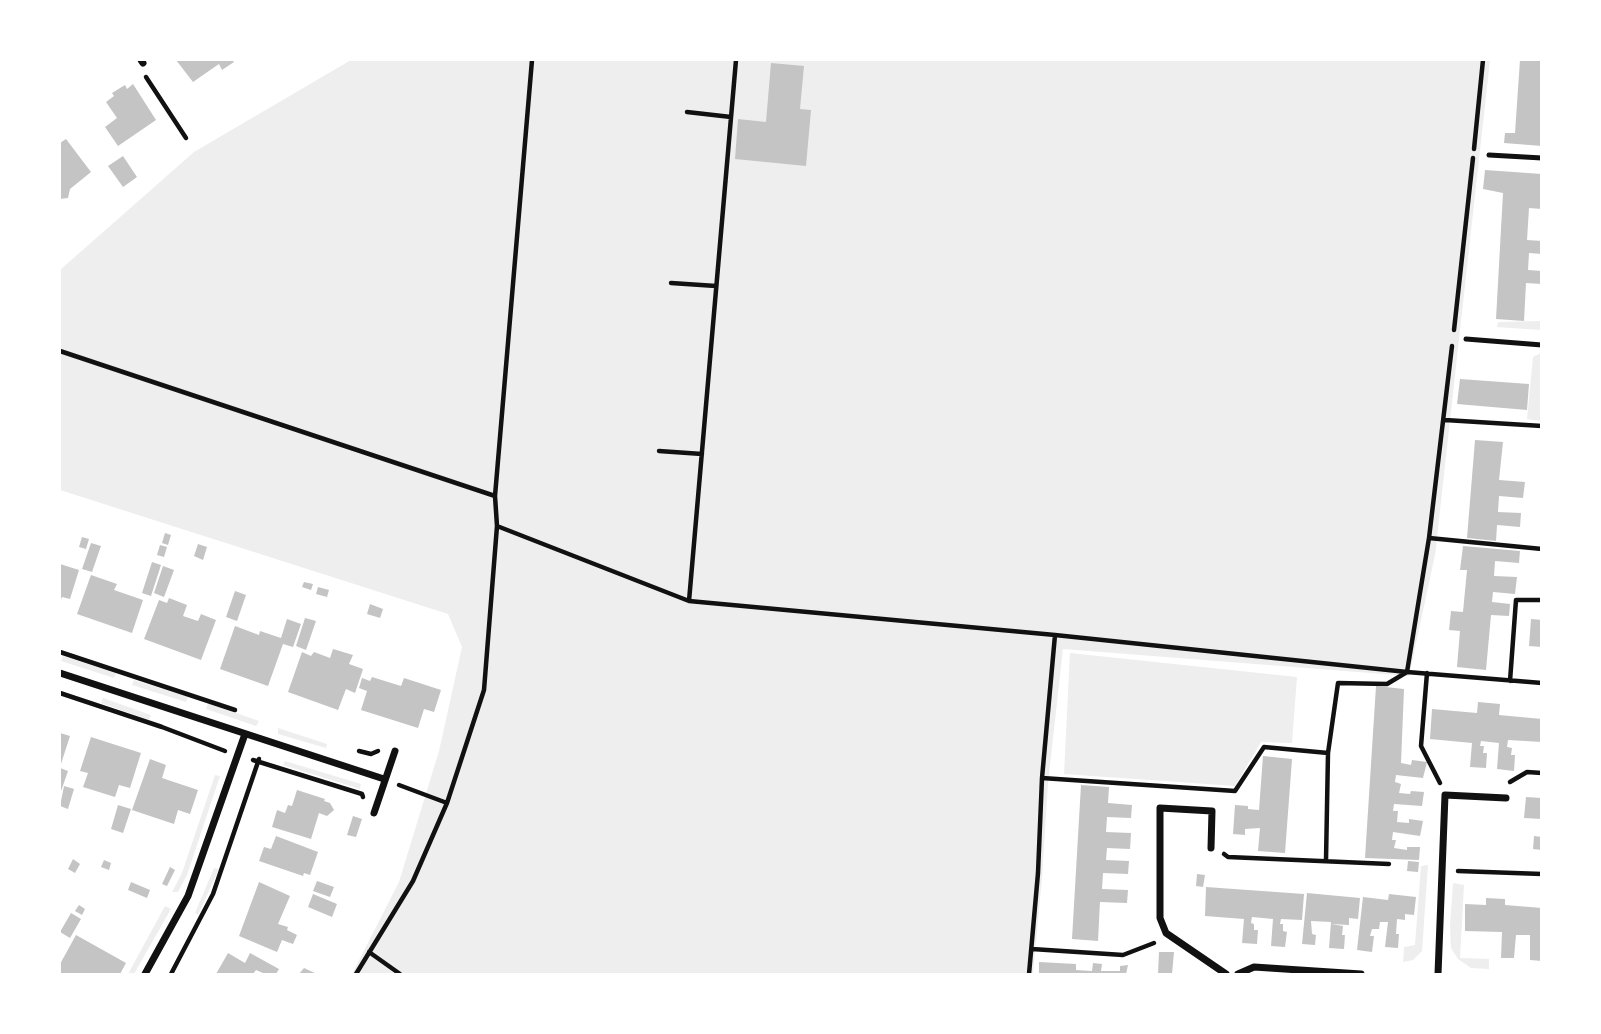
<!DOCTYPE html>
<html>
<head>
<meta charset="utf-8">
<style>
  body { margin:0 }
  #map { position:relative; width:1601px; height:1034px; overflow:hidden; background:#fff; font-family:Mulish,sans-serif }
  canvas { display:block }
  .frame { position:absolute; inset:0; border:61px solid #fff; pointer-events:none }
</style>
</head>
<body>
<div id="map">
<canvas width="1601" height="1034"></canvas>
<div class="frame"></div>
</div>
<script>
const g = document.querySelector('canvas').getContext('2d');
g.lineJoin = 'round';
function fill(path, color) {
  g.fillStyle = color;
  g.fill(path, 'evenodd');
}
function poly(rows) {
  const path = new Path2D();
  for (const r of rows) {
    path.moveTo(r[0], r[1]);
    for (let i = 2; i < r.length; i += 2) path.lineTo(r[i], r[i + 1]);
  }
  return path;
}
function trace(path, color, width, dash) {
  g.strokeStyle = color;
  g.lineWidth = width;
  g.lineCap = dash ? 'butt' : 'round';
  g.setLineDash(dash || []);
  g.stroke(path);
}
fill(poly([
  [351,60,1490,60,1435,555,1409,676,1063,649,1048,783,1042,878,1033,974,352,974,399,882,439,751,462,647,448,614,60,490,60,270,194,152],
  [1541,321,1541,330,1497,327,1498,322],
  [1541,353,1541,413,1540,421,1527,419,1533,357],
  [1070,653,1297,677,1292,743,1261,742,1235,786,1064,774],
  [63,656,116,673,114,678,61,661],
  [134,680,188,697,186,702,132,685],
  [103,698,151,715,149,720,101,703],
  [208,703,259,721,256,726,206,709],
  [278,728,327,744,326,748,278,734],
  [285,761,361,784,360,789,283,765],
  [215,775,220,776,187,875,178,892,172,892,182,873],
  [1428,865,1422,951,1413,960,1403,962,1404,947,1415,945,1421,866],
  [214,868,219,869,198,915,195,913],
  [1453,883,1464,885,1460,958,1489,959,1489,969,1471,968,1458,959,1451,948,1450,926],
  [165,906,171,909,134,974,128,974]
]), '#eee');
fill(poly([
  [176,60,232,60,234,62,222,70,219,64,193,82],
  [1520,60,1542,60,1542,146,1504,143,1505,133,1515,133],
  [771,63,804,66,800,109,811,110,806,166,735,159,738,119,766,122],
  [133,84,156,120,118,146,105,127,117,118,106,102,114,96,112,93,125,85,127,89],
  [66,139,91,172,70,189,68,198,60,199,60,143],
  [123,156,137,177,123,187,108,166],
  [1485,170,1542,174,1542,209,1529,208,1527,240,1542,241,1542,254,1529,253,1528,270,1542,271,1542,284,1526,283,1524,321,1496,319,1503,193,1483,189],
  [1460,379,1529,384,1527,410,1457,404],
  [1475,440,1503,442,1499,480,1525,482,1523,498,1499,496,1498,512,1521,513,1520,527,1497,525,1496,541,1467,538],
  [165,533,171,535,168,545,162,543],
  [82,537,89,539,86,549,79,547],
  [91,543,101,546,92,572,82,569],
  [198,544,207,547,203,560,194,556],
  [160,545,167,547,164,557,157,555],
  [1463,546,1520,551,1519,563,1495,561,1494,576,1517,577,1515,594,1493,592,1492,602,1510,604,1509,616,1491,615,1486,670,1457,667,1460,631,1449,630,1451,611,1463,612,1467,570,1460,570],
  [152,562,161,565,151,596,142,593],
  [60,564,79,570,70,599,62,597,60,602],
  [163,566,174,570,164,597,154,593],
  [91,575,117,584,114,590,143,600,132,633,77,614],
  [304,582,313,584,311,590,302,587],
  [318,587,329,590,327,597,316,594],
  [235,591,246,595,237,621,226,617],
  [169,598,187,605,183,616,198,621,201,614,216,620,201,660,144,639,159,600,167,603],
  [370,604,383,609,380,618,367,614],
  [305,618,316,621,306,650,296,646],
  [287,619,301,624,293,647,283,644,268,686,220,669,235,626,259,635,260,631,281,638],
  [1531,619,1542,620,1542,647,1529,646],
  [333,649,353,655,349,664,363,669,355,693,346,689,338,710,288,692,302,652,311,656,314,652,330,658],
  [372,677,401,686,404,678,441,690,434,712,424,709,418,728,361,710,367,691,359,688,362,678,370,681],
  [1376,686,1404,689,1401,763,1411,765,1412,760,1427,762,1423,778,1396,775,1395,782,1401,784,1399,793,1410,794,1411,791,1424,792,1422,806,1394,804,1393,811,1398,811,1397,822,1409,823,1409,819,1423,821,1420,836,1393,832,1392,840,1396,840,1394,848,1407,850,1407,847,1420,847,1419,860,1365,858],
  [1478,702,1500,704,1499,715,1542,719,1542,742,1508,740,1507,747,1512,748,1511,755,1515,755,1514,771,1497,769,1499,743,1481,741,1480,746,1484,746,1483,753,1487,753,1486,768,1470,767,1472,743,1430,739,1432,709,1477,713],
  [60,733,70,736,60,767],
  [91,737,141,753,130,788,119,785,115,797,83,787,88,773,80,771],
  [1263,756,1292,759,1285,853,1258,851,1260,828,1245,829,1245,835,1233,834,1235,805,1248,806,1248,809,1259,810],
  [150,759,166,765,162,778,198,790,190,814,178,810,174,824,132,810],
  [60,768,68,771,60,794],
  [1081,785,1109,787,1108,803,1132,805,1131,818,1107,817,1106,832,1131,833,1130,849,1107,848,1106,860,1129,861,1128,874,1103,873,1102,889,1128,890,1127,903,1100,902,1098,941,1072,939],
  [64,786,74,789,68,809,60,806],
  [297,790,325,799,324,801,330,803,334,810,327,816,319,813,311,839,272,827,277,810,285,813,288,805,292,806],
  [1526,797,1542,798,1542,819,1524,818],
  [118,805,131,809,123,833,111,829],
  [353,816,362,819,356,837,347,835],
  [276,836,318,852,310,875,304,873,303,876,259,861,264,847,271,849],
  [1534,836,1542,837,1542,850,1533,849],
  [73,859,80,864,75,873,68,869],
  [104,860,111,863,109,870,101,867],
  [1408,861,1419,862,1418,872,1407,871],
  [170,867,175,870,167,886,162,884],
  [1197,874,1205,875,1203,887,1196,886],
  [317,881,334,887,330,897,313,891],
  [131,882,150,890,147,898,128,890],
  [259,882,290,896,278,924,288,927,287,930,297,935,293,944,282,940,277,952,239,936],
  [1206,887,1304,894,1302,920,1281,919,1280,924,1283,924,1283,931,1287,932,1285,947,1271,946,1273,919,1252,917,1251,923,1254,924,1254,930,1258,930,1257,944,1242,943,1244,919,1205,916],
  [1307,893,1360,898,1358,919,1349,918,1349,925,1331,924,1343,926,1342,935,1345,935,1344,949,1329,948,1331,922,1311,921,1312,934,1316,935,1315,945,1302,944],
  [313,894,337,904,332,917,308,907],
  [1389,894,1416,897,1414,915,1405,914,1405,920,1397,919,1396,934,1399,934,1398,948,1385,947,1388,922,1380,922,1379,929,1372,929,1370,936,1374,936,1372,952,1357,950,1363,897,1388,900],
  [1486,898,1505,899,1505,905,1542,908,1542,961,1530,960,1530,935,1516,935,1514,958,1501,958,1502,932,1465,931,1465,904,1486,905],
  [79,905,85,909,82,915,75,911],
  [71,913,81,919,70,938,60,932],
  [76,935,126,963,120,974,60,974,60,964],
  [1159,952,1174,952,1172,974,1158,974],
  [228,953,245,963,250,953,279,969,276,974,265,974,256,970,253,974,216,974],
  [1039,962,1076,964,1076,970,1092,971,1093,963,1102,964,1101,971,1120,971,1120,966,1128,965,1126,974,1039,974],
  [304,968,317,974,299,974]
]), '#c4c4c4');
trace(poly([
  [146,77,186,138],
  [687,112,731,117],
  [1474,149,1483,60],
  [671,283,716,286],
  [1454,330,1473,158],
  [60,351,495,496,497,526,484,690,447,803,413,881,356,974],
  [1445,420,1542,426],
  [659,451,702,454],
  [495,496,532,60],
  [497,526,689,601,1055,635,1407,672,1542,683],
  [1429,538,1542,549],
  [689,601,736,60],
  [60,652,235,710],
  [1427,673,1421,746,1440,783],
  [1510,681,1516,600,1542,600],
  [60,693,162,727,225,751],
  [359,751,371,754,378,751],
  [253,760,362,794,363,797],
  [1042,778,1235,791,1264,747,1328,753],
  [1510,782,1527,772,1542,773],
  [399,785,447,803],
  [1224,854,1228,857,1389,864],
  [1326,860,1328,753,1338,683,1387,684,1407,672,1429,538,1452,346],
  [1458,871,1542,874],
  [1032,949,1123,955,1154,943],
  [369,952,400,974],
  [171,974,213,894,259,759],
  [1029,974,1038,873,1042,778,1055,635]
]), '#111', 4.5);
trace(poly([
  [1489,155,1542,158],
  [1466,339,1542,345]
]), '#111', 5);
trace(poly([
  [141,60,143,63],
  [60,673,384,779],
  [374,813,395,751],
  [1211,848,1212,811,1160,808,1160,918,1166,933,1226,974],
  [145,974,188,896,245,734],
  [1238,974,1254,967,1361,974],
  [1438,974,1445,795,1506,798]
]), '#111', 7);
</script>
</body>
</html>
